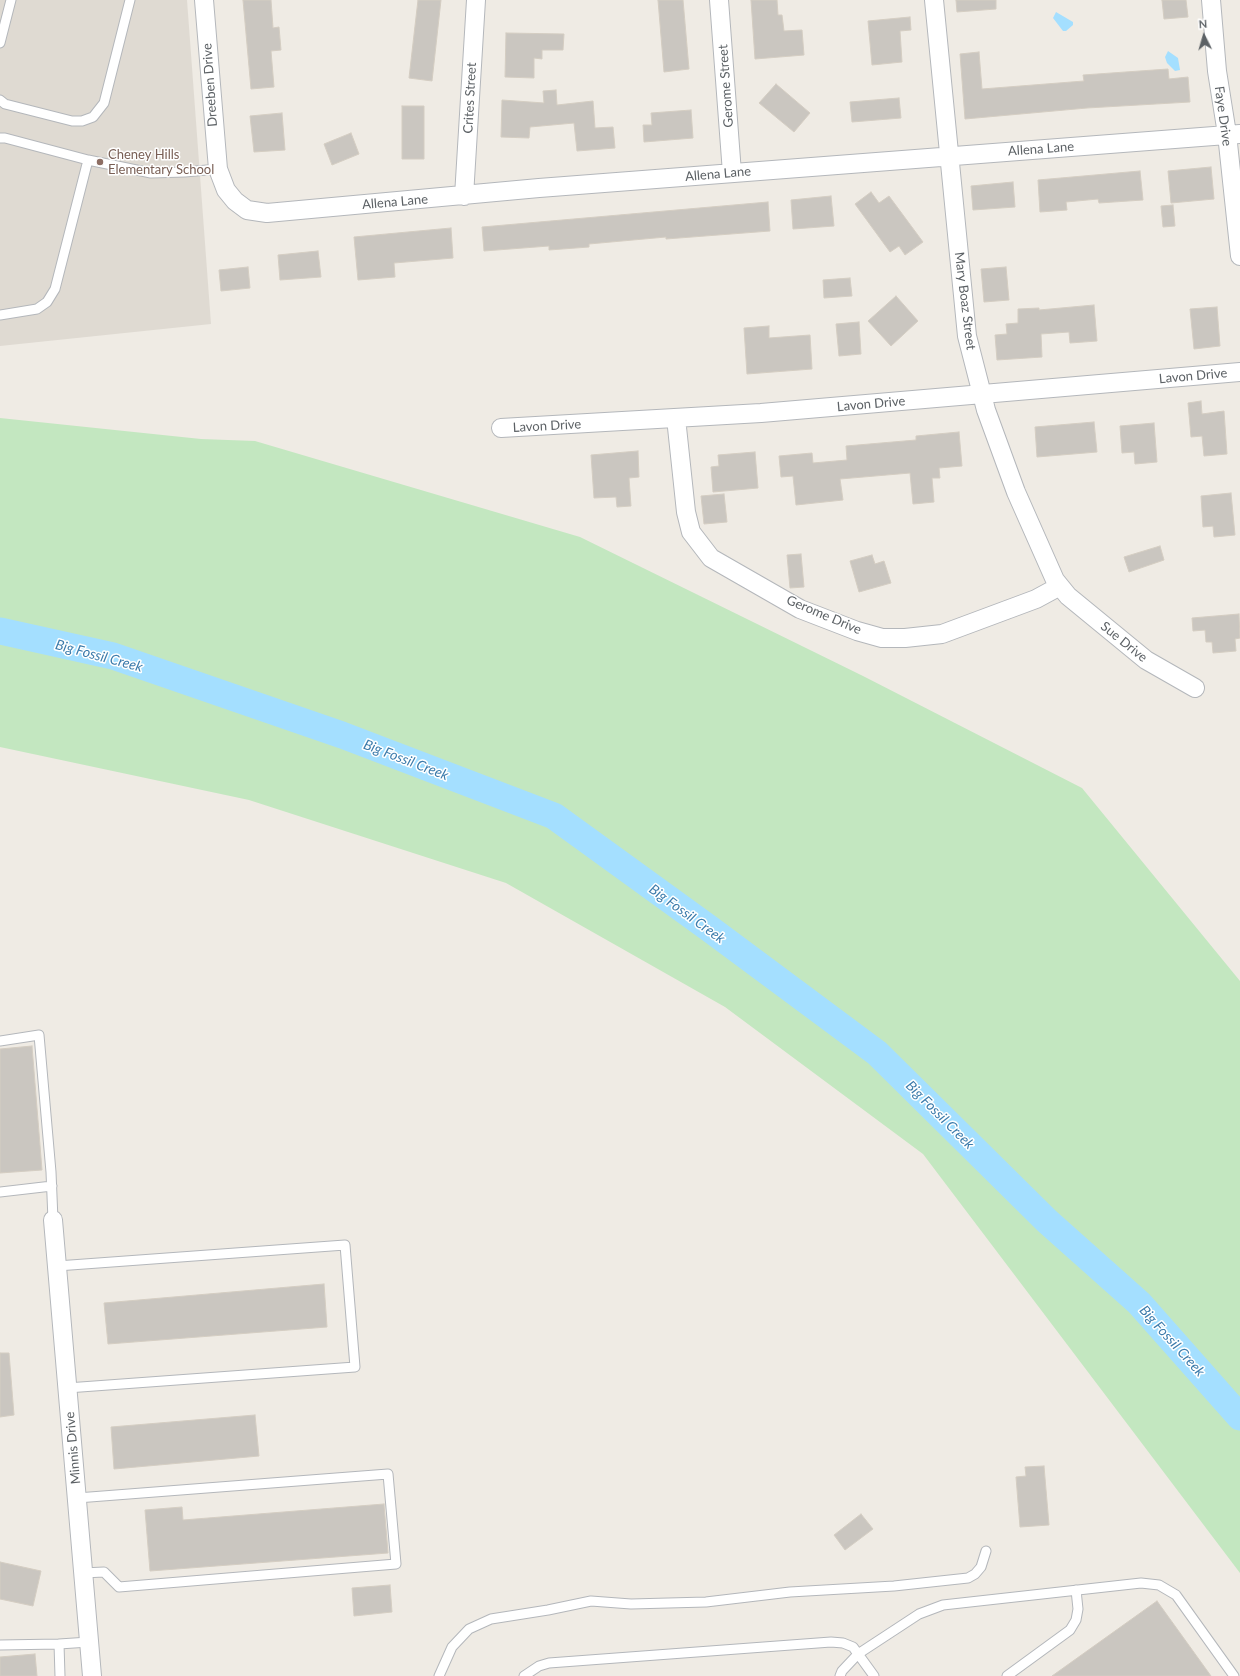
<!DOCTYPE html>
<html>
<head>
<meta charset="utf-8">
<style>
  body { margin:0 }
  #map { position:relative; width:1240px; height:1676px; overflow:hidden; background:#efebe4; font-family:Lato,sans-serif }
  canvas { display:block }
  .north { position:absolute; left:1184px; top:16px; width:40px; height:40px; -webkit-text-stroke:3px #fff; paint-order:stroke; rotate:355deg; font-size:11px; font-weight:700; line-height:16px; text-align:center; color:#5c6165 }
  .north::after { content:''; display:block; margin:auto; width:14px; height:18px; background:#5c6165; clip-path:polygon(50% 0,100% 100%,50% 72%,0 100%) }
</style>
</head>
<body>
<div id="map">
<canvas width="1240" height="1676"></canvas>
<div class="north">N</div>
</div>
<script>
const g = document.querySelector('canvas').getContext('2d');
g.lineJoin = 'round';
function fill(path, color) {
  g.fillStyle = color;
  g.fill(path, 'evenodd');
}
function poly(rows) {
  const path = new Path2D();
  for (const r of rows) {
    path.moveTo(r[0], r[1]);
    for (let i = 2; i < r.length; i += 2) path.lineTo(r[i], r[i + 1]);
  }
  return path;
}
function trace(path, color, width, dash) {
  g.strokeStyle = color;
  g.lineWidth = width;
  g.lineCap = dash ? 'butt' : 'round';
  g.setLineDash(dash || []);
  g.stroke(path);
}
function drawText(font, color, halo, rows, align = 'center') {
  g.font = font + ' Lato,sans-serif';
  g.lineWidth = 3;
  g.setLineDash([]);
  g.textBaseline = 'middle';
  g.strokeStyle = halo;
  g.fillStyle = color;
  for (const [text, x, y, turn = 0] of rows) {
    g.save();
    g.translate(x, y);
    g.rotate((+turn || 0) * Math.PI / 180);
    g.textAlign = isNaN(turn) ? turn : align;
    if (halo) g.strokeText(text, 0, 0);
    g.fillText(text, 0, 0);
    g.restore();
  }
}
fill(poly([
  [0,0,187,0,211,324,0,346]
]), '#dfdad2');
fill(poly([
  [0,418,201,439,255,441,580,537,863,676,1082,788,1240,981,1240,1573,923,1154,725,1007,506,883,249,800,0,747]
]), '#c3e7c0');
fill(poly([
  [1056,12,1073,22,1073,25,1066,31,1063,31,1053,18],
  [1168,51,1178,58,1180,70,1175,71,1167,63,1165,57]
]), '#a4dfff');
trace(poly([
  [0,631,113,656,342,735,554,816,710,929,877,1053,1047,1221,1139,1303,1240,1417]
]), '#a4dfff', 27);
const building = poly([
  [243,0,271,0,273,28,279,27,281,50,271,51,274,87,251,89,243,0],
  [418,0,441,0,432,81,409,78,418,0],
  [658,0,683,0,689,69,664,72,658,0],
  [751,0,777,0,778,15,782,15,784,31,802,30,804,55,755,59,751,0],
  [956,0,996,0,996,9,957,12,956,0],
  [1162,0,1186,0,1188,17,1164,19,1162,0],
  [910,17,911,30,900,31,902,62,872,65,868,21,910,17],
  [506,33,564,34,563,50,542,50,542,59,534,58,534,78,505,77,506,33],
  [979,52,982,89,1084,81,1083,75,1168,69,1169,79,1188,77,1190,102,1087,108,965,119,960,54,979,52],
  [776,84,810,113,794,132,759,103,776,84],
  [556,90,557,105,593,101,595,128,613,127,615,148,577,151,574,123,530,127,529,138,501,137,502,100,544,103,543,91,556,90],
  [899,98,901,118,852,122,850,102,899,98],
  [402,106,424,106,424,159,402,159,402,106],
  [691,110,693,138,644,142,643,125,652,125,651,113,691,110],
  [282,113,285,150,254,152,250,116,282,113],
  [351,133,359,154,332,165,324,144,351,133],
  [1211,167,1214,199,1171,203,1168,171,1211,167],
  [1140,171,1143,200,1099,203,1098,199,1066,202,1067,210,1040,212,1038,180,1140,171],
  [1013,182,1015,207,973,210,971,186,1013,182],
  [871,192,879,203,889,196,923,242,905,255,899,246,890,252,855,204,871,192],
  [831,196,834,226,793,229,791,200,831,196],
  [768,202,770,231,666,239,666,237,589,244,589,247,549,250,549,246,484,251,482,227,768,202],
  [1173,205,1175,226,1163,227,1161,206,1173,205],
  [451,228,453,258,394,263,395,277,358,280,354,237,451,228],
  [318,251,321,277,280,280,278,255,318,251],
  [248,267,250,288,221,291,219,270,248,267],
  [1006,267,1009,300,984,302,981,269,1006,267],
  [850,278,852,296,824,298,823,280,850,278],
  [896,296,918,321,891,346,868,321,896,296],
  [1094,305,1097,341,1070,343,1069,332,1041,334,1042,357,997,360,995,335,1007,334,1006,324,1018,323,1018,309,1039,308,1039,310,1094,305],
  [1217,307,1220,346,1194,349,1190,309,1217,307],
  [859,322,861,354,839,356,836,324,859,322],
  [769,326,769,338,810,335,812,369,747,374,744,328,769,326],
  [1201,401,1202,414,1224,411,1227,454,1204,456,1202,436,1191,437,1188,403,1201,401],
  [1094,422,1097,452,1037,457,1035,427,1094,422],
  [1154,423,1157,462,1135,464,1134,452,1122,453,1120,426,1154,423],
  [959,432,962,466,939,468,940,478,932,478,934,502,913,504,910,473,840,479,843,500,796,505,793,476,781,477,779,456,812,453,813,463,847,460,846,446,916,440,916,436,959,432],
  [638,451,639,477,629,478,631,506,617,507,616,497,594,498,591,455,638,451],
  [755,452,758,488,713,492,711,467,719,466,718,455,755,452],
  [1231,493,1235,535,1214,537,1213,526,1203,527,1201,496,1231,493],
  [724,494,727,522,704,524,701,496,724,494],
  [1160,546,1164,560,1129,572,1124,557,1160,546],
  [801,554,804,587,790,588,787,555,801,554],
  [872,555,875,564,884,561,891,583,859,592,850,561,872,555],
  [1239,614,1240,638,1235,639,1236,651,1213,653,1212,642,1206,642,1205,630,1193,631,1192,618,1239,614],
  [32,1046,42,1170,0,1173,0,1049,32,1046],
  [324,1284,327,1327,108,1344,104,1303,324,1284],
  [0,1353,9,1353,14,1415,0,1417,0,1353],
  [255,1415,259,1456,114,1469,111,1427,255,1415],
  [1044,1466,1049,1525,1020,1527,1016,1477,1026,1476,1025,1467,1044,1466],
  [384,1504,388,1553,150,1571,145,1510,182,1507,183,1520,384,1504],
  [861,1514,873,1529,845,1550,834,1535,861,1514],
  [0,1562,41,1571,33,1606,0,1599,0,1562],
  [390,1585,392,1612,354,1616,352,1588,390,1585],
  [1157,1601,1211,1676,1052,1676,1157,1601],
  [35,1654,37,1676,0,1676,0,1657,35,1654]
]);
fill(building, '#cac6c0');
trace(building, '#d4cdc2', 1);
const service = poly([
  [0,43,11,0],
  [0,100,5,104,72,121,82,121,93,117,104,103,130,0],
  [0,138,5,138,88,160,151,173,185,172,218,169],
  [0,315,37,309,47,302,55,289,88,160],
  [0,1041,39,1035,51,1172,53,1220],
  [0,1192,52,1186],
  [57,1266,345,1245,355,1367,67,1388],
  [77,1498,388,1474,396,1564,119,1587,104,1572,83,1573],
  [59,1644,89,1642],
  [0,1645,59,1644,60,1676],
  [439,1676,452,1647,469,1629,491,1619,548,1610,591,1601,631,1604,706,1602,790,1592,894,1586,968,1578,975,1574,981,1567,986,1551],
  [524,1676,539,1666,549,1663,831,1642,843,1643,853,1647,874,1676],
  [840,1676,842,1671,858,1654,919,1614,943,1605,1141,1583,1159,1585,1176,1595,1234,1676],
  [1007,1676,1070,1630,1076,1620,1078,1609,1076,1590]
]);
const minor = poly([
  [204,0,218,169,226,190,235,201,247,210,267,213,539,188,1240,134],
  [719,0,732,173],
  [934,0,967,336,986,410,1016,492,1055,580,1068,596,1146,660,1195,688],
  [1211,0,1217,71,1227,134,1240,256],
  [464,196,476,0],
  [676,418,686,512,691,532,711,558,800,609,857,631,882,638,905,638,942,634,1036,599,1060,586],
  [501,428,761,413,1240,372],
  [53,1220,92,1676]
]);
trace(service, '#b4b7bb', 11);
trace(minor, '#b4b7bb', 20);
trace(service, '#fff', 9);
trace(minor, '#fff', 18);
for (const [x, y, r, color] of [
  [100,162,4,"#8d6e63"]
]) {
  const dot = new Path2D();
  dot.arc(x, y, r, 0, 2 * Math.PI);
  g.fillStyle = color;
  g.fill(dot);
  trace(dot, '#fff', 1.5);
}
drawText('13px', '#5c6165', '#fff', [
  ["Dreeben Drive",210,85,-94],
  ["Gerome Street",726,86,-94],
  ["Crites Street",470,98,-87],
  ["Faye Drive",1223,116,82],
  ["Allena Lane",1041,149,-4],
  ["Allena Lane",718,174,-5],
  ["Allena Lane",395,202,-5],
  ["Mary Boaz Street",965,301,83],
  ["Lavon Drive",1193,376,-5],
  ["Lavon Drive",871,404,-5],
  ["Lavon Drive",547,426,-3],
  ["Gerome Drive",824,615,23],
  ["Sue Drive",1124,642,39],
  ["Minnis Drive",73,1448,-95]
]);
drawText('13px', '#785e54', '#fff', [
  ["Cheney Hills",108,155],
  ["Elementary School",108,170]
], 'left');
drawText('italic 14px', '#3b7bab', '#fff', [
  ["Big Fossil Creek",99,656,15],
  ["Big Fossil Creek",406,760,21],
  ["Big Fossil Creek",687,914,36],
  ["Big Fossil Creek",940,1115,45],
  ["Big Fossil Creek",1172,1341,48]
]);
</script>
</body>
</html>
